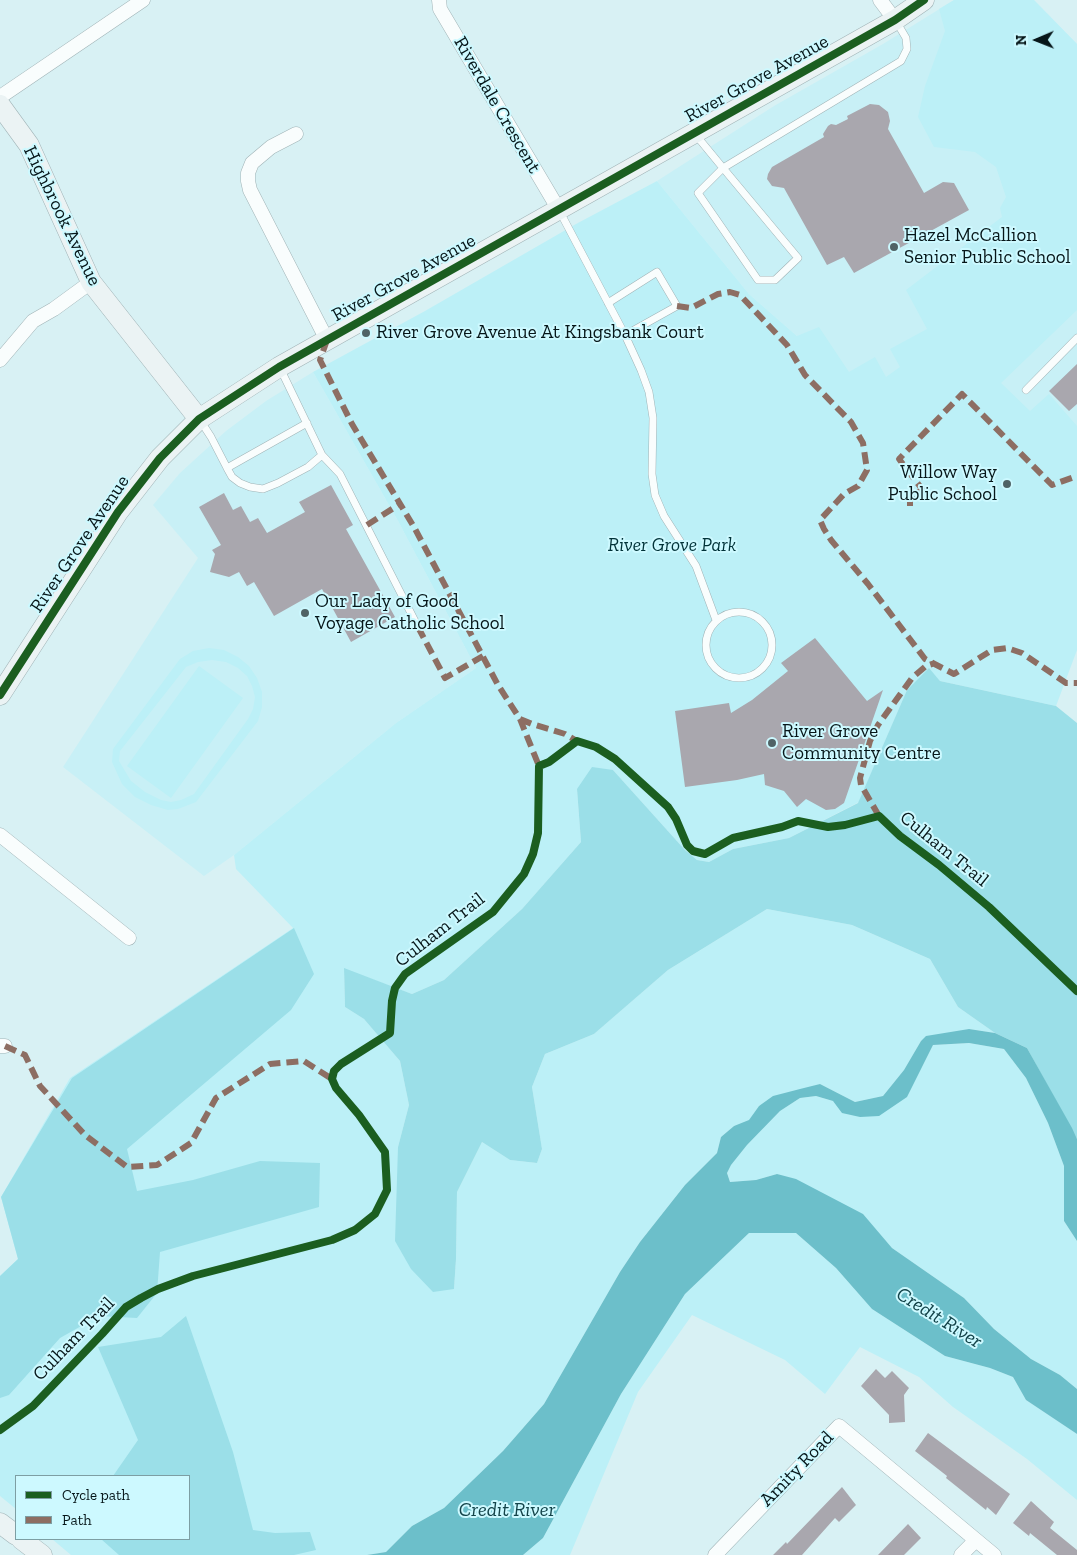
<!DOCTYPE html>
<html>
<head>
<meta charset="utf-8">
<style>
  body { margin:0 }
  #map { position:relative; width:1077px; height:1555px; overflow:hidden; background:#d8f1f4; font-family:"Zilla Slab",serif }
  canvas { display:block }
  .legend { position:absolute; left:15px; top:1475px; width:175px; height:65px; box-sizing:border-box; background:#cdf9ff; border:1px solid #7d9ea3; margin:0; padding:6px 9px; list-style:none; font-size:15px; color:#061619 }
  .legend li { display:flex; align-items:center; gap:10px; height:25px }
  .legend b { width:25px; border:1px solid #7d9ea3 }
  .north { position:absolute; left:1012px; top:15px; width:50px; height:50px; -webkit-text-stroke:4px #cdf9ff; paint-order:stroke; rotate:269deg; font-size:14px; font-weight:700; line-height:20px; text-align:center; color:#061619 }
  .north::after { content:''; display:block; margin:auto; width:18px; height:22px; background:#061619; clip-path:polygon(50% 0,100% 100%,50% 72%,0 100%) }
</style>
</head>
<body>
<div id="map">
<canvas width="1077" height="1555"></canvas>
<ul class="legend">
<li><b style="height:6px;background:#1b5e20"></b>Cycle path</li>
<li><b style="height:6px;background:#8d6e63"></b>Path</li>
</ul>
<div class="north">N</div>
</div>
<script>
const g = document.querySelector('canvas').getContext('2d');
g.lineJoin = 'round';
function fill(path, color) {
  g.fillStyle = color;
  g.fill(path, 'evenodd');
}
function poly(rows) {
  const path = new Path2D();
  for (const r of rows) {
    if (r.length === 3) {
      path.moveTo(r[0] + r[2], r[1]);
      path.arc(r[0], r[1], r[2], 0, 2 * Math.PI);
      continue;
    }
    path.moveTo(r[0], r[1]);
    for (let i = 2; i < r.length; i += 2) path.lineTo(r[i], r[i + 1]);
  }
  return path;
}
function trace(path, color, width, dash) {
  g.strokeStyle = color;
  g.lineWidth = width;
  g.lineCap = dash ? 'butt' : 'round';
  g.setLineDash(dash || []);
  g.stroke(path);
}
function drawText(font, color, halo, rows, align = 'center') {
  g.font = font + ' "Zilla Slab",serif';
  g.lineWidth = 4;
  g.setLineDash([]);
  g.textBaseline = 'middle';
  g.strokeStyle = halo;
  g.fillStyle = color;
  for (const [text, x, y, turn = 0] of rows) {
    g.save();
    g.translate(x, y);
    g.rotate((+turn || 0) * Math.PI / 180);
    g.textAlign = isNaN(turn) ? turn : align;
    if (halo) g.strokeText(text, 0, 0);
    g.fillText(text, 0, 0);
    g.restore();
  }
}
fill(poly([
  [954,0,1034,0,1077,44,1077,650,797,336,749,294,657,181,774,106,883,44],
  [313,372,398,521,476,668,396,723,234,855,204,876,63,767,198,558,153,505,180,473,226,431,266,401]
]), '#c8f0f6');
fill(poly([
  [954,0,1034,0,1077,44,1077,310,1001,383,1030,411,1049,394,1077,426,1077,650,1056,706,940,681,929,669,907,690,859,802,789,838,733,849,709,862,697,860,685,850,613,770,577,789,581,842,522,909,444,980,412,994,344,969,345,1007,364,1019,400,1061,409,1105,398,1147,454,1289,456,1259,457,1192,482,1142,510,1160,537,1163,542,1149,532,1087,545,1054,594,1034,668,970,767,909,852,925,930,959,958,1007,995,1033,969,1029,921,1041,904,1070,883,1096,855,1102,820,1084,759,1106,749,1121,734,1126,721,1137,717,1153,685,1185,640,1242,620,1272,544,1404,503,1451,444,1508,412,1526,386,1552,367,1555,71,1555,52,1539,189,1539,189,1476,16,1476,16,1509,0,1496,0,1276,18,1259,1,1197,70,1078,293,928,236,869,234,855,396,723,476,668,398,521,313,372,425,311,576,224,657,181,749,294,797,336,819,327,849,372,875,357,886,377,900,367,890,349,927,329,906,290,1002,217,1000,208,1006,197,996,167,975,152,934,147,918,117,925,86,945,31,939,9],
  [209,648,224,650,238,657,249,666,257,678,262,692,262,707,258,721,196,802,178,809,168,810,151,805,135,797,122,784,112,762,113,749,180,659,193,651],
  [212,660,226,662,238,668,247,676,252,686,255,697,253,709,248,719,194,794,181,800,171,802,161,800,145,792,131,781,119,761,120,751,186,667,198,662],
  [199,666,243,698,171,798,127,766],
  [969,1043,1004,1049,1026,1078,1048,1123,1064,1166,1064,1221,1077,1241,1077,1389,1060,1375,1031,1359,994,1329,964,1298,892,1248,862,1214,777,1174,756,1180,730,1182,727,1173,731,1165,747,1145,780,1111,800,1098,816,1096,833,1101,860,1117,922,1067,933,1045],
  [749,1233,796,1233,836,1268,872,1309,945,1356,990,1368,1013,1377,1026,1400,1077,1434,1077,1500,1027,1459,953,1407,919,1377,860,1347,825,1394,785,1360,692,1315,638,1392,570,1555,523,1555,543,1538,621,1394,685,1294]
]), '#bcf0f7');
fill(poly([
  [929,668,940,681,1056,706,1077,723,1077,1139,1027,1048,995,1033,958,1007,930,959,852,925,767,909,668,970,594,1034,545,1054,532,1087,542,1149,537,1163,510,1160,482,1142,457,1192,456,1259,454,1289,433,1292,411,1269,395,1241,398,1147,409,1105,400,1061,364,1019,345,1007,344,968,412,994,444,980,522,909,581,842,577,789,592,767,613,770,685,850,697,860,709,862,733,849,789,838,858,803,907,690],
  [294,928,314,974,291,1010,127,1149,137,1191,193,1180,260,1161,320,1163,319,1207,160,1252,157,1293,137,1318,99,1316,60,1338,9,1395,0,1398,0,1276,18,1259,1,1197,72,1078],
  [186,1316,233,1452,253,1530,275,1533,310,1532,316,1550,294,1555,119,1555,101,1539,189,1539,189,1476,113,1476,138,1440,98,1347,161,1337]
]), '#9bdfe8');
fill(poly([
  [969,1029,995,1033,1027,1048,1072,1128,1077,1139,1077,1241,1064,1221,1064,1166,1048,1123,1026,1078,1004,1049,969,1043,933,1045,907,1097,879,1116,860,1117,842,1113,833,1101,816,1096,800,1098,780,1111,747,1145,731,1165,727,1173,730,1182,756,1180,777,1174,796,1179,863,1214,892,1248,964,1298,994,1329,1031,1359,1060,1375,1077,1389,1077,1434,1026,1400,1013,1377,990,1368,945,1356,872,1309,836,1268,796,1233,749,1233,685,1294,621,1394,543,1538,523,1555,367,1555,386,1552,412,1526,444,1508,503,1451,544,1404,620,1272,640,1242,685,1185,717,1153,721,1137,734,1126,749,1120,759,1106,773,1096,800,1089,820,1084,855,1102,883,1096,904,1070,921,1041,926,1036]
]), '#6cbfca');
fill(poly([
  [870,104,879,105,888,112,890,121,888,129,924,193,943,182,954,183,969,210,854,273,844,257,827,265,784,188,772,186,767,179,768,174,772,167,824,137,823,134,828,126,831,124,836,125,848,119,847,116],
  [1077,364,1077,404,1069,411,1049,391],
  [331,485,353,525,346,529,395,617,351,642,322,589,274,616,254,582,247,586,239,572,229,577,210,572,215,554,212,550,221,545,199,507,224,493,233,510,241,506,250,522,258,518,267,533,305,512,299,502],
  [815,638,867,701,883,690,844,803,835,809,826,810,806,799,797,807,784,791,765,785,764,774,737,780,685,787,675,711,729,703,731,713,752,700,788,671,781,663],
  [876,1369,885,1378,892,1371,909,1388,904,1395,905,1422,889,1423,889,1415,861,1386],
  [928,1433,1010,1494,996,1515,987,1507,986,1510,946,1478,947,1476,915,1451],
  [842,1487,856,1505,839,1522,835,1518,802,1555,773,1555,786,1542,787,1544],
  [1031,1501,1054,1522,1050,1528,1077,1550,1077,1555,1057,1555,1030,1533,1029,1536,1013,1523],
  [908,1524,921,1538,904,1555,878,1555]
]), '#a9a7ae');
const lane = poly([
  [695,134,723,168,798,258,775,280,758,280,698,193,723,168,901,61,907,49,906,38,896,21],
  [559,210,625,335,641,370,649,392,653,418,652,474,655,495,664,516,696,566,716,620],
  [608,303,657,272,677,306,625,335],
  [280,368,322,455,340,474,418,627],
  [1026,390,1077,338],
  [200,420,211,437,227,468,307,423],
  [227,468,232,477,240,483,250,487,263,489,278,483,308,467,322,455],
  [739,645,33]
]);
const street = poly([
  [439,0,440,9,559,210],
  [880,0,895,20],
  [0,97,143,0],
  [296,134,271,147,252,163,248,173,248,181,250,190,327,340],
  [0,360,33,321,54,309,91,282],
  [0,835,129,938],
  [0,1046,5,1046],
  [715,1555,839,1426,994,1555],
  [961,1555,976,1540]
]);
const secondary = poly([
  [0,105,29,145,91,282,199,419],
  [0,695,118,512,160,458,199,419,279,367,895,20,924,0],
  [0,1523,16,1535],
  [21,1539,42,1555]
]);
trace(lane, '#a0b3b6', 8);
trace(street, '#a0b3b6', 15);
trace(secondary, '#a0b3b6', 21);
trace(lane, '#f9fdfd', 7);
trace(street, '#f9fdfd', 14);
trace(secondary, '#ebf3f4', 20);
trace(poly([
  [677,306,691,308,718,294,730,292,740,295,787,345,805,375,851,422,863,443,867,470,858,486,844,494,820,520,824,529,831,540,868,584,925,659,954,674,992,650,1007,648,1022,653,1066,683,1077,683],
  [327,340,320,360,352,424,414,527,498,685,520,719,539,766],
  [910,506,910,499,922,489,899,459,962,394,1052,485,1077,476],
  [367,525,400,504],
  [418,627,445,678,483,656],
  [520,719,532,724,565,734,577,741],
  [879,816,861,785,860,778,870,741,878,725,912,678,926,666,935,663],
  [5,1046,25,1055,40,1086,85,1135,127,1167,157,1165,191,1143,216,1098,270,1064,304,1061,332,1079]
]), '#8d6e63', 6, [12, 6]);
trace(poly([
  [0,695,118,512,160,458,199,419,279,367,895,20,924,0],
  [0,1430,33,1406,102,1334,126,1307,141,1298,158,1289,193,1276,332,1240,355,1230,375,1214,387,1190,385,1152,359,1115,336,1088,332,1079,334,1071,341,1064,390,1033,392,1001,395,988,405,974,493,912,524,874,533,854,538,833,539,766,549,762,577,741,596,747,615,759,668,807,676,819,687,845,693,851,705,854,733,838,782,827,798,821,828,827,845,825,879,816,900,836,939,865,989,907,1077,991]
]), '#1b5e20', 8);
for (const [x, y, r, color] of [
  [894,247,5,"#506366"],
  [366,333,5,"#506366"],
  [1007,484,5,"#506366"],
  [305,613,5,"#506366"],
  [772,743,5,"#506366"]
]) {
  const dot = new Path2D();
  dot.arc(x, y, r, 0, 2 * Math.PI);
  g.fillStyle = color;
  g.fill(dot);
  trace(dot, '#cdf9ff', 2);
}
drawText('19px', '#061619', '#cdf9ff', [
  ["River Grove Avenue",757,79,-29],
  ["Riverdale Crescent",497,105,60],
  ["Highbrook Avenue",62,216,64],
  ["River Grove Avenue",404,278,-29],
  ["River Grove Avenue",80,544,-56],
  ["Culham Trail",944,849,39],
  ["Culham Trail",440,930,-38],
  ["Culham Trail",74,1339,-46],
  ["Amity Road",797,1469,-46]
]);
drawText('19px', '#061619', '#cdf9ff', [
  ["Hazel McCallion",904,236],
  ["Senior Public School",904,258],
  ["River Grove Avenue At Kingsbank Court",376,333],
  ["Willow Way",997,473,"right"],
  ["Public School",997,495,"right"],
  ["Our Lady of Good",315,602],
  ["Voyage Catholic School",315,624],
  ["River Grove",782,732],
  ["Community Centre",782,754]
], 'left');
drawText('italic 19px', '#003238', '#cdf9ff', [
  ["River Grove Park",672,546]
]);
drawText('italic 20px', '#134349', '#cdf9ff', [
  ["Credit River",939,1318,32],
  ["Credit River",507,1510]
]);
</script>
</body>
</html>
